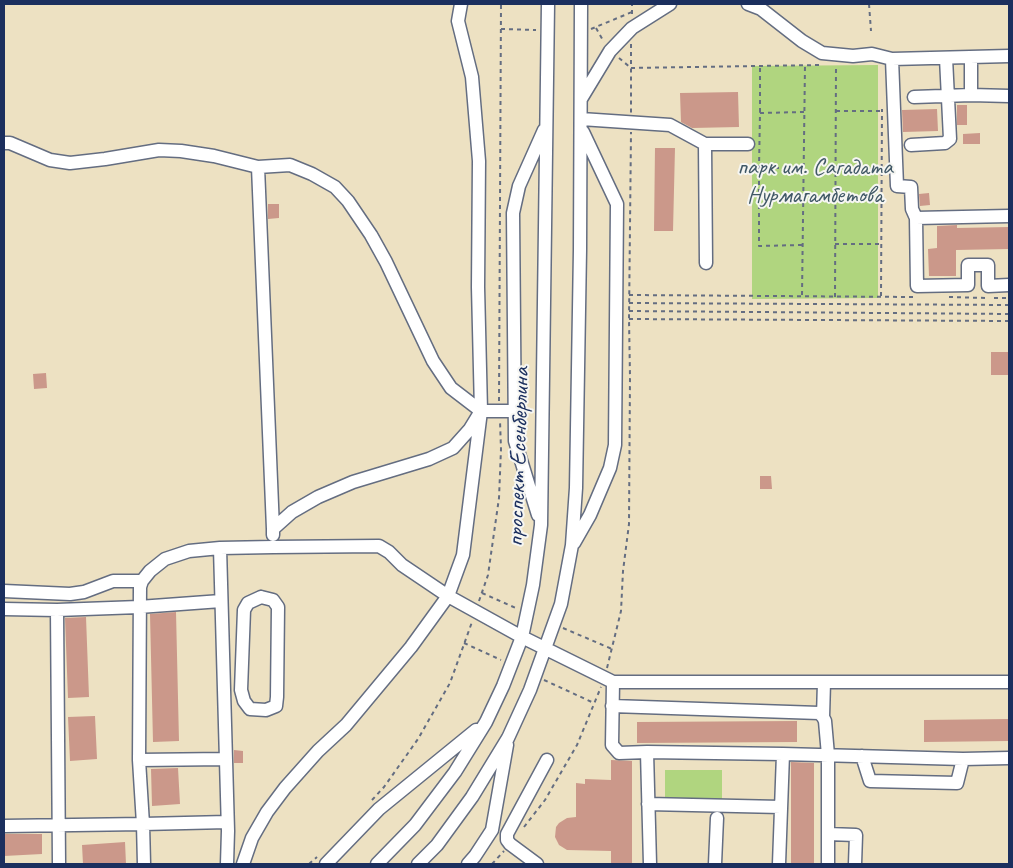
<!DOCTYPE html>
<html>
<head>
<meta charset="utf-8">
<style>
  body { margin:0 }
  #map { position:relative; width:1013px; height:868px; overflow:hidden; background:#ede1c2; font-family:Caveat,sans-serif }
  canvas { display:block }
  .frame { position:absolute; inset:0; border:5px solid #1b2f5e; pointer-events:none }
</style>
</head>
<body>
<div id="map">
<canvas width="1013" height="868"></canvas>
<div class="frame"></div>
</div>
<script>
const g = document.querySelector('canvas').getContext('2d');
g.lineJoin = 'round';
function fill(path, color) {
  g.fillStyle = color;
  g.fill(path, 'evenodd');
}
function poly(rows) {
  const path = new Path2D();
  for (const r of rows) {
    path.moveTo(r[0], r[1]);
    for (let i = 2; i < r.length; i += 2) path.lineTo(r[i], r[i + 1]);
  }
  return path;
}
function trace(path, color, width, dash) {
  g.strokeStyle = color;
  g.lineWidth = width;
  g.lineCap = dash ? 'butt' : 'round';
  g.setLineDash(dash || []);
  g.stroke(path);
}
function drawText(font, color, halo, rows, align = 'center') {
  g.font = font + ' Caveat,sans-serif';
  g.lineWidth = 4;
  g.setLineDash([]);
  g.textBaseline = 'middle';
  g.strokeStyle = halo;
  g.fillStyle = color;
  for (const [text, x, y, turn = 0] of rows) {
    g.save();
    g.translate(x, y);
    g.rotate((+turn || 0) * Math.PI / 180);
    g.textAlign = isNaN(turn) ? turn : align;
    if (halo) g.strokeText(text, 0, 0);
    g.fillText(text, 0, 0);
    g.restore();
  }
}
fill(poly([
  [878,65,878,298,752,299,752,66],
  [665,770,722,770,722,800,665,800]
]), '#b0d57f');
fill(poly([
  [738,92,739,127,692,128,681,122,680,93],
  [957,105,967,105,967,125,957,125],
  [937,109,938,131,903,132,902,110],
  [980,133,980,144,963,144,963,134],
  [655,148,675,148,673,231,654,231],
  [929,193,930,205,920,206,919,194],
  [268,204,279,204,279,218,268,219],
  [957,225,957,228,1009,227,1009,249,956,250,956,276,929,276,928,249,937,248,937,226],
  [991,352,1009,352,1009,375,991,375],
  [46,373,47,388,34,389,33,374],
  [760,476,771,476,772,489,760,489],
  [176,612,179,741,153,742,150,614],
  [86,617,89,697,68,698,65,618],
  [95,716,97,759,70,761,68,717],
  [1009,719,1009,741,924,742,924,720],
  [797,721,797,742,637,743,637,722],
  [234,750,243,751,243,763,234,763],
  [611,760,632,761,632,864,611,864,611,851,567,850,559,845,555,837,556,827,559,823,567,818,576,817,576,783,585,784,585,779,611,780],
  [791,762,814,763,814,864,791,864],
  [178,768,180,804,152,806,151,769],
  [4,834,42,834,42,854,4,856],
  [125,842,126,864,83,864,82,845]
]), '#cb988a');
const minor = poly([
  [748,4,761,9,802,41,822,53,853,56,872,54,892,59,1009,56],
  [971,57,971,95],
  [892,59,897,186,911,187,912,209,916,218,917,286,968,285,968,265,988,265,988,286,1009,285],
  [914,97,971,95,1009,96],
  [581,99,610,51,632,28,670,4],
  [581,119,670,125,705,144,706,263],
  [4,143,10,143,50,160,70,163,105,159,159,150,181,151,214,156,258,167,290,165,312,174,335,187,348,201,371,235,386,262,433,361,451,388,481,411],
  [705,144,748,144],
  [911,145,945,143,950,139,946,58],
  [258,167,273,529],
  [916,218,1009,216],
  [538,515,515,441,513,213,519,186,544,130],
  [273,535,273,529,292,512,318,497,353,482,429,459,453,448,470,429,481,411,515,411],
  [574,543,590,515,610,468,615,445,617,204,583,132],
  [220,548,228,831,227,864],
  [4,591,70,594,84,592,113,581,142,581],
  [261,597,273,600,278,607,277,697,276,706,266,710,250,709,244,701,241,690,244,610,248,603,261,597],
  [4,609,57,610,139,607,221,601],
  [57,610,59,864],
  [613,682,1009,682],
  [612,706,819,713,823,717,825,721,828,755,828,864],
  [823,717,824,682],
  [783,754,963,759,1009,758],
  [862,756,870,781,957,783,963,759],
  [225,759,139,760,140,587,142,581,150,571,165,559,189,551,220,548,273,547,379,546,389,552,402,565,448,596,522,637,613,682,612,745,619,753,647,752],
  [139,760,143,824,227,822],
  [648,804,781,807],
  [4,826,143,824,144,864],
  [828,834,856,835,855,864],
  [243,864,252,838,267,812,285,788,318,751,346,725,411,647,448,596,463,555,481,411,478,287,479,161,472,77,458,21,461,4],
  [326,864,379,809,476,730],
  [377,864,415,825,455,772,486,722,503,686,522,637,533,585,541,525,548,4],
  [418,864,437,845,472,797,508,738,530,690,561,604,572,545,576,488,580,250,581,4],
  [468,864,475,856,492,830,507,745],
  [537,864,510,844,507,840,507,834,547,760],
  [650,864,647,752,783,754,779,864],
  [715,864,717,818]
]);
trace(minor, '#646d81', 15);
trace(poly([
  [869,4,871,31],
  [632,14,632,4],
  [596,28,604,42],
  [501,29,536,30],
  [591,29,632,12],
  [631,44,631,68,822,65],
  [619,58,631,68,631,113],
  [760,68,760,113],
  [836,111,882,111],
  [759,168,803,168],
  [836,169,881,170],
  [835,244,880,244],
  [802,245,759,246,759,168,760,113,804,112],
  [629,295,914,297],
  [802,295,805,65],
  [881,296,882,109],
  [835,297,836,65],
  [949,297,987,298],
  [994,298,1009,298],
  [629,303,1009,305],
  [629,311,1009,314],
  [629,319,1009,321],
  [499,401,501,4],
  [482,593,518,609],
  [479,601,488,575,499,498,501,449,500,421],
  [563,628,612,649],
  [464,643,501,660],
  [607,668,621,611,623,571,629,524,630,377,629,319,631,132],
  [544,680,594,703],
  [372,800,384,787,418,739,450,683,472,622],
  [524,827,545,800,577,745,601,687],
  [309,864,317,857],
  [492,864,504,851]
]), '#646d81', 2, [4, 4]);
trace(minor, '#fff', 12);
drawText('24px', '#405866', '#f6f6f2', [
  ["парк им. Сагадата",815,168],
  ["Нурмагамбетова",815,196]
]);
drawText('24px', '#1b2f5e', '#f6f6f2', [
  ["проспект Есенберлина",519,457,-88]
]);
</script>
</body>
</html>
